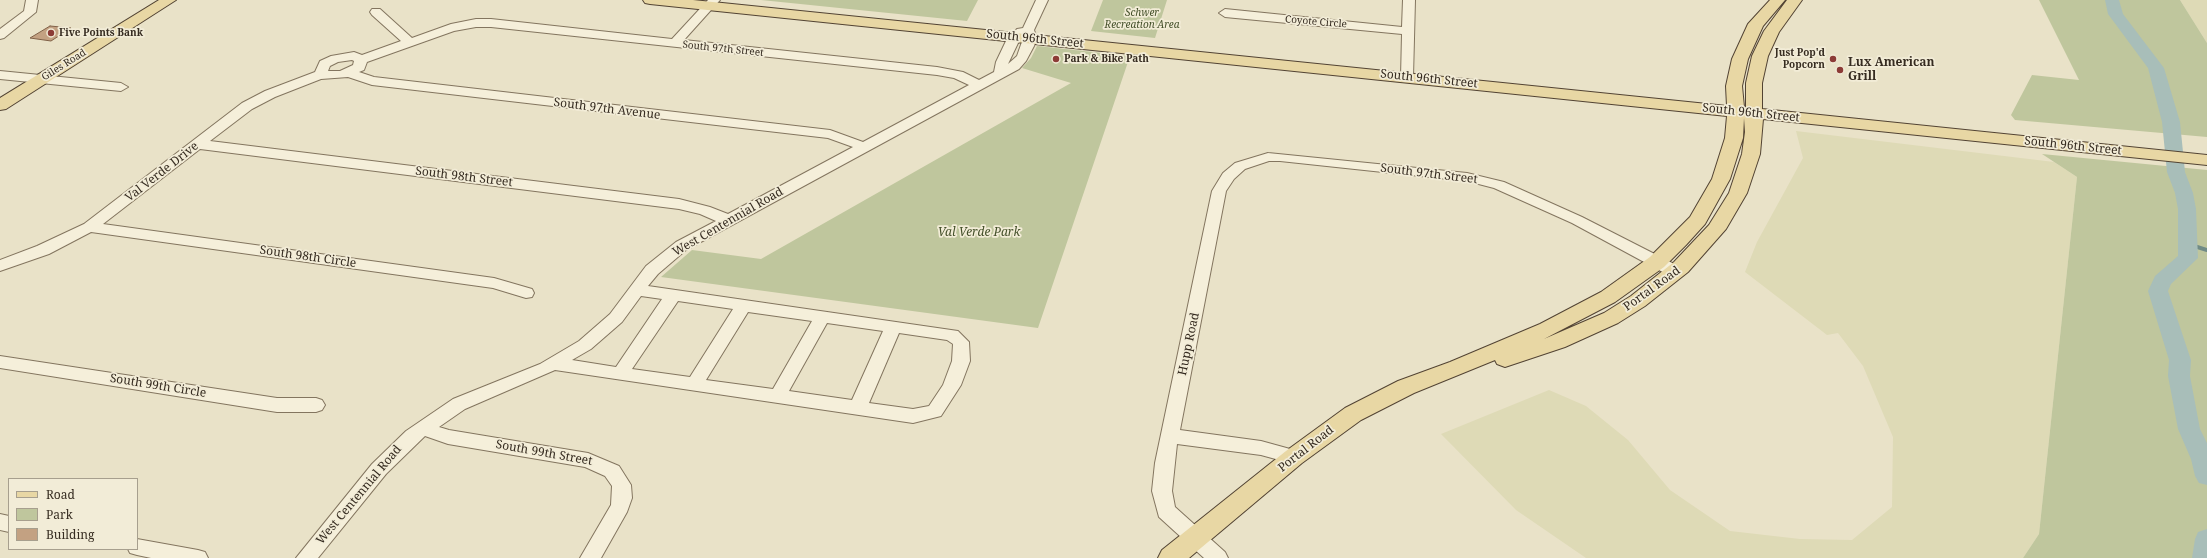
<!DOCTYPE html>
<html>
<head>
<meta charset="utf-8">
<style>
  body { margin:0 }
  #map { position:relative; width:2207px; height:558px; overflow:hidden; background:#e9e2c8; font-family:"Noto Serif",serif }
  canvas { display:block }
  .legend { position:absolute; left:8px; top:478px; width:130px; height:72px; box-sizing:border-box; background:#f2ecd7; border:1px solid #a79f8e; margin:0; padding:5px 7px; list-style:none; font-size:12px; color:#362c21 }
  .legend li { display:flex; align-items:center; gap:8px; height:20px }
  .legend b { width:20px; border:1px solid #a79f8e }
</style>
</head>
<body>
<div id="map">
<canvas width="2207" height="558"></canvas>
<ul class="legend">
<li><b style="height:5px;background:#e8d7a4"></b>Road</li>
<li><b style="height:11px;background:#bfc69d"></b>Park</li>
<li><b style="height:11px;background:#c3a182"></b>Building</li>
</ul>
</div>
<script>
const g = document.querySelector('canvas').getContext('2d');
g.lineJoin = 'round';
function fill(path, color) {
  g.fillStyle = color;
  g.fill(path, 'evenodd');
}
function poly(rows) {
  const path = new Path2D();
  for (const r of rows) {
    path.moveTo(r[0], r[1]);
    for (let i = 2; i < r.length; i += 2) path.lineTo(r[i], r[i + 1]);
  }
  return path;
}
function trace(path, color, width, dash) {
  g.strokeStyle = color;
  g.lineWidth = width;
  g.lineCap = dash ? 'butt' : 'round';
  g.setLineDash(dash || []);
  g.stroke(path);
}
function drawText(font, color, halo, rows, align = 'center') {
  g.font = font + ' "Noto Serif",serif';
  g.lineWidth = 3.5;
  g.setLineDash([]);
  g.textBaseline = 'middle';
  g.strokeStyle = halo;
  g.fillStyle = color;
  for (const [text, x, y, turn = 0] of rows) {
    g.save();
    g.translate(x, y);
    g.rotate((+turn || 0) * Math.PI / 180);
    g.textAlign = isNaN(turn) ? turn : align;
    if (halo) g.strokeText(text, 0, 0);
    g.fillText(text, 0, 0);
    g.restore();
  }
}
fill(poly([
  [2180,0,2207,0,2207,43],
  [1796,131,2054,162,2077,177,2039,534,2023,558,1586,558,1516,510,1441,434,1549,390,1586,406,1628,440,1670,490,1730,531,1800,539,1852,540,1892,507,1893,437,1863,366,1838,333,1827,335,1745,272,1757,242,1803,158]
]), '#dedab6');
fill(poly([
  [761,0,978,0,967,21],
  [1103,0,1167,0,1155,38,1091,31],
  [2039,0,2180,0,2207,43,2207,137,2015,120,2011,115,2032,75,2079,80],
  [1037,46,1130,56,1038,328,661,277,692,250,761,259,1071,83,1022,68,1031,58],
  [2042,154,2207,170,2207,558,2023,558,2039,534,2077,177]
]), '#bfc69d');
trace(poly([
  [2188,244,2207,250]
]), '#708b86', 4);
fill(poly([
  [2105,0,2119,0,2123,14,2164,68,2180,122,2185,172,2193,193,2196,209,2198,258,2171,284,2168,291,2191,360,2190,376,2200,429,2207,443,2207,485,2199,483,2195,476,2191,459,2178,429,2168,376,2169,360,2148,291,2155,276,2178,256,2178,209,2175,193,2167,172,2162,122,2148,68,2108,14,2105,0],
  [2207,529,2207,558,2192,558,2195,539,2198,532,2207,529]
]), '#a8beb9');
const building = poly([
  [50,26,71,28,51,41,30,38,50,26]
]);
fill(building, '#c3a182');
trace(building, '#806148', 1);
const minor = poly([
  [26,0,38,0,36,12,4,38,0,39,0,29,24,11,26,0],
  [708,0,720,0,684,40,937,67,963,72,979,80,994,72,996,62,1006,41,1017,29,1023,28,1036,0,1048,0,1034,30,1037,38,1034,46,1026,61,1019,69,686,250,658,274,648,286,958,331,969,342,970,361,961,385,941,416,913,423,555,370,465,409,439,427,449,430,588,453,619,466,631,485,632,498,627,512,601,558,580,558,611,505,612,486,605,476,585,467,448,444,425,436,386,474,318,558,296,558,372,464,406,431,453,399,540,364,579,341,610,314,646,266,676,242,716,221,700,214,679,209,200,149,103,224,494,278,532,289,534,293,532,297,526,298,493,288,91,232,49,254,0,271,0,260,37,246,84,224,242,103,265,91,315,72,320,61,331,56,354,52,362,55,401,41,372,15,370,12,372,9,380,9,412,38,451,24,476,19,491,19,672,39,708,0],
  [476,27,491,27,937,75,954,78,969,85,863,142,830,130,374,77,359,72,364,70,367,62,454,31,476,27],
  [1024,36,1017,56,1008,64,1018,43,1024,36],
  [352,60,354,61,353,65,340,71,328,71,330,66,338,62,352,60],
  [348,77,372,85,828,138,853,147,728,214,710,207,679,199,210,141,252,109,275,97,321,79,348,77],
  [641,296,662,299,616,367,572,360,591,349,622,322,641,296],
  [678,301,733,309,690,377,632,369,678,301],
  [748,312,812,321,773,389,706,380,748,312],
  [827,323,883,331,852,400,789,391,827,323],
  [899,333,947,340,953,344,952,361,943,385,929,406,913,409,869,403,899,333],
  [1403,0,1415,0,1413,77,1407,81,1401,77,1402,34,1225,17,1219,13,1225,9,1402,27,1403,0],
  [0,71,121,83,128,87,121,91,0,79,0,71],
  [1268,153,1467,173,1504,182,1582,217,1682,268,1684,272,1682,276,1676,277,1670,276,1572,223,1494,188,1467,181,1280,161,1269,161,1245,169,1234,179,1226,191,1180,430,1261,441,1301,452,1303,457,1301,462,1294,464,1261,455,1177,444,1172,491,1175,507,1225,552,1228,558,1204,558,1159,517,1152,491,1155,463,1212,191,1223,173,1235,163,1268,153],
  [0,356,277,398,316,398,322,400,325,405,322,410,316,412,277,412,0,368,0,356],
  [0,514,9,516,9,532,0,530,0,514],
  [137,539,198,550,205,552,208,558,151,558,137,555,130,553,128,549,137,549,137,539]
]);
const major = poly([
  [159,0,176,0,6,109,0,110,0,98,159,0],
  [643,0,693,0,1727,106,1726,86,1732,59,1748,24,1770,0,1785,0,1763,26,1748,59,1742,86,1744,107,1746,108,1746,83,1752,56,1764,31,1787,0,1802,0,1779,32,1768,56,1762,83,1762,109,2207,155,2207,165,1763,119,1760,154,1747,193,1726,229,1688,272,1645,306,1618,323,1565,347,1505,367,1497,364,1495,360,1414,393,1361,420,1302,463,1189,558,1158,558,1162,550,1286,451,1345,408,1398,381,1450,362,1540,324,1601,292,1650,257,1690,217,1712,179,1725,138,1727,116,650,4,645,3,643,0],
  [1744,118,1745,132,1742,154,1729,193,1709,225,1674,262,1631,296,1604,313,1544,339,1615,302,1664,267,1686,245,1705,224,1730,179,1743,138,1744,118]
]);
trace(minor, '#83755f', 2);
trace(major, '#524333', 2);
fill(minor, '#f5efda');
fill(major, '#e8d7a4');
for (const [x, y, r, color] of [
  [51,33,4,"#8c3b36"],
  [1056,59,4,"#8c3b36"],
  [1833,59,4,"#8c3b36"],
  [1840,70,4,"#8c3b36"]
]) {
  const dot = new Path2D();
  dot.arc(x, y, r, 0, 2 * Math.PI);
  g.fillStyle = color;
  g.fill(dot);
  trace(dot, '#f2ecd7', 1.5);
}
drawText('italic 10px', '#44502a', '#f2ecd7', [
  ["Schwer",1142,13],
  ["Recreation Area",1142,25]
]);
drawText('10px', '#362c21', '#f2ecd7', [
  ["Coyote Circle",1316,22,5],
  ["South 97th Street",723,49,6],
  ["Giles Road",64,65,-32]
]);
drawText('bold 10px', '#362c21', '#f2ecd7', [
  ["Five Points Bank",59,33],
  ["Just Pop'd",1825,53,"right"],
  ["Popcorn",1825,65,"right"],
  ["Park & Bike Path",1064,59]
], 'left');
drawText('12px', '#362c21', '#f2ecd7', [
  ["South 96th Street",1035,39,6],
  ["South 96th Street",1429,79,6],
  ["South 97th Avenue",607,109,7],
  ["South 96th Street",1751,113,6],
  ["South 96th Street",2073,146,6],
  ["Val Verde Drive",162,172,-38],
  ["South 97th Street",1429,174,7],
  ["South 98th Street",464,177,7],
  ["West Centennial Road",728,222,-30],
  ["South 98th Circle",308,257,8],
  ["Portal Road",1652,289,-36],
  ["Hupp Road",1189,344,-78],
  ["South 99th Circle",158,386,9],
  ["Portal Road",1306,449,-38],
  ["South 99th Street",544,453,10],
  ["West Centennial Road",359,495,-50]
]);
drawText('bold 12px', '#362c21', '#f2ecd7', [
  ["Lux American",1848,63],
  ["Grill",1848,77]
], 'left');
drawText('italic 12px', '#44502a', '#f2ecd7', [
  ["Val Verde Park",979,233]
]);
</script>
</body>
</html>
